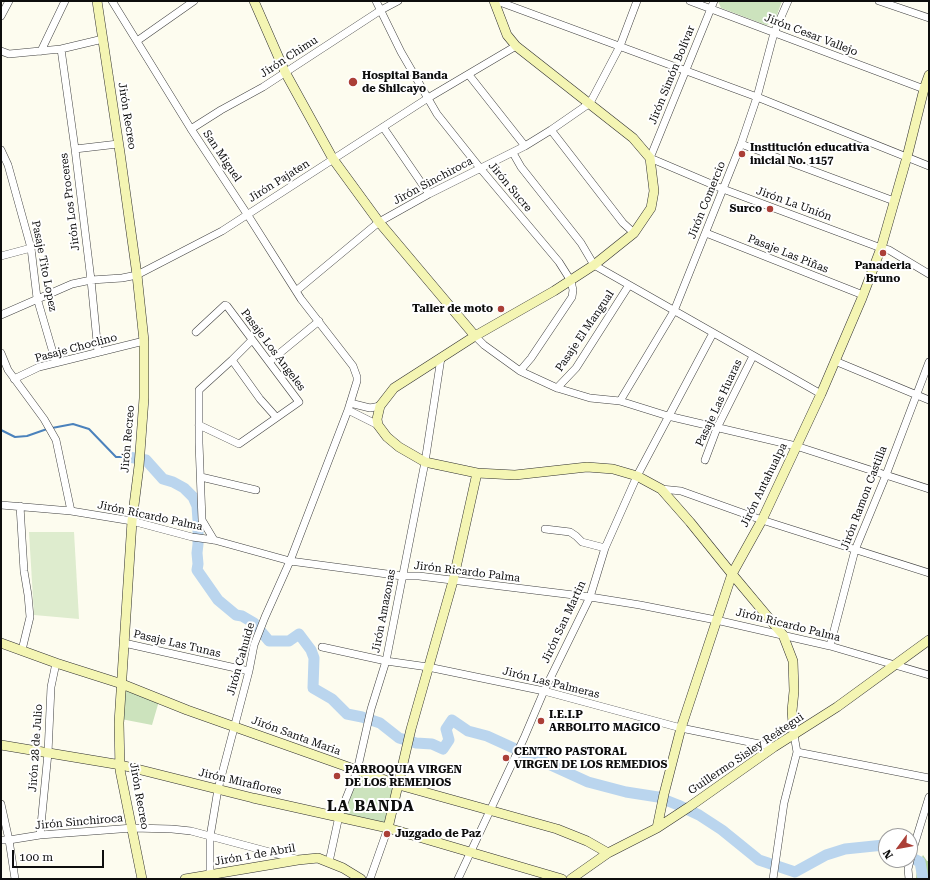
<!DOCTYPE html>
<html>
<head>
<meta charset="utf-8">
<style>
  body { margin:0 }
  #map { position:relative; width:930px; height:880px; overflow:hidden; background:#fdfcef; font-family:"Roboto Serif",serif }
  canvas { display:block }
  .frame { position:absolute; inset:0; border:2px solid #0d0d0d; pointer-events:none }
  .north { position:absolute; left:878px; top:828px; width:40px; height:40px; box-sizing:border-box; background:#fff; border:1px solid #9e9e9e; border-radius:50%; rotate:238deg; font-size:11px; font-weight:700; line-height:16px; text-align:center; color:#0d0d0d }
  .north::after { content:''; display:block; margin:auto; width:14px; height:18px; background:#ab3f37; clip-path:polygon(50% 0,100% 100%,50% 72%,0 100%) }
  .scale { position:absolute; left:12px; top:850px; width:92px; height:18px; box-sizing:border-box; border:2px solid #0d0d0d; border-top:0; padding-left:5px; font-size:12px; line-height:14px; white-space:nowrap; color:#0d0d0d; -webkit-text-stroke:3px #fff; paint-order:stroke }
</style>
</head>
<body>
<div id="map">
<canvas width="930" height="880"></canvas>
<div class="frame"></div>
<div class="north">N</div>
<div class="scale">100 m</div>
</div>
<script>
const g = document.querySelector('canvas').getContext('2d');
g.lineJoin = 'round';
function fill(path, color) {
  g.fillStyle = color;
  g.fill(path, 'evenodd');
}
function poly(rows) {
  const path = new Path2D();
  for (const r of rows) {
    path.moveTo(r[0], r[1]);
    for (let i = 2; i < r.length; i += 2) path.lineTo(r[i], r[i + 1]);
  }
  return path;
}
function trace(path, color, width, dash) {
  g.strokeStyle = color;
  g.lineWidth = width;
  g.lineCap = dash ? 'butt' : 'round';
  g.setLineDash(dash || []);
  g.stroke(path);
}
function drawText(font, color, halo, rows, align = 'center') {
  g.font = font + ' "Roboto Serif",serif';
  g.lineWidth = 4;
  g.setLineDash([]);
  g.textBaseline = 'middle';
  g.strokeStyle = halo;
  g.fillStyle = color;
  for (const [text, x, y, turn = 0] of rows) {
    g.save();
    g.translate(x, y);
    g.rotate((+turn || 0) * Math.PI / 180);
    g.textAlign = isNaN(turn) ? turn : align;
    if (halo) g.strokeText(text, 0, 0);
    g.fillText(text, 0, 0);
    g.restore();
  }
}
fill(poly([
  [718,1,782,1,774,23,766,25,721,8],
  [122,687,159,701,152,725,121,719],
  [357,774,397,789,386,825,345,815]
]), '#cce3bd');
fill(poly([
  [923,855,927,861,929,861,929,879,916,879,917,868]
]), '#b0d29e');
fill(poly([
  [29,532,74,532,79,619,34,615]
]), '#deecce');
trace(poly([
  [52,428,73,424,89,429,116,457,129,457],
  [1,430,15,437,27,436,47,429]
]), '#4b82bc', 2);
trace(poly([
  [129,457,146,460,163,479,173,482,184,488,193,497,197,506,198,521,198,544,197,553,198,564,197,570,218,600,236,615,242,616,254,623,269,641,289,641,299,634,311,650,314,658,313,688,332,699,347,714,362,717,380,723,399,738,416,743,432,744,443,749,449,740,446,729,452,720,468,731,487,736,588,782,626,792,658,797,678,805,699,815,722,830,759,860,795,872,826,855,845,849,884,845,886,845],
  [910,857,920,862,923,879]
]), '#bad5ee', 11);
const street = poly([
  [112,1,191,129,249,217,301,299,353,366,357,377,357,381,348,410,290,561,265,617,254,645,249,671,218,789,210,837,210,879],
  [376,1,401,52,437,114,480,168,559,262,571,281,573,290,572,297,531,358,520,371],
  [497,1,757,97,929,166],
  [690,1,924,89],
  [714,1,650,158,723,189,881,248,889,250,929,274],
  [879,1,929,18],
  [1,16,9,1],
  [137,41,194,1],
  [61,49,75,149,91,280,98,352],
  [1,51,9,54,61,49,103,39],
  [41,51,65,1],
  [469,75,525,146],
  [383,127,429,194],
  [191,129,221,110,263,87,381,10,398,1],
  [551,130,623,223,634,233],
  [741,144,894,201],
  [75,149,118,144],
  [1,150,8,165,31,248,37,298,56,363],
  [513,153,521,167,581,243,594,265,821,394],
  [706,233,863,295],
  [1,256,31,248],
  [296,291,379,222,429,194,525,146,551,130,590,103,620,46,637,1],
  [1,315,72,284,91,280,122,278,137,275,222,231,428,98,516,46],
  [196,332,225,305,227,306,299,402,239,444,199,425],
  [475,336,484,345,520,371,557,388,590,398,620,401,668,416,796,446,929,489],
  [1,353,8,370,44,419,56,440,71,511],
  [232,360,260,399,276,417],
  [835,361,929,400],
  [269,362,319,321],
  [14,379,39,367,144,341],
  [557,388,576,368,629,285],
  [620,401,674,311,741,144,757,97,774,33,788,1],
  [350,403,370,408,380,406],
  [348,410,378,425],
  [705,460,717,428,753,356],
  [201,477,256,490],
  [661,489,681,491,762,520,929,573],
  [1,505,71,511,132,521,192,537,214,540,290,561,402,576,419,576,590,597,640,605,716,620,830,646,929,675],
  [20,506,24,571,28,595,30,617,22,650],
  [545,529,570,532,576,536,582,542,605,548],
  [214,540,202,520,199,443,199,390,232,360,252,340],
  [124,643,249,671],
  [830,646,855,550,886,475,929,362],
  [322,647,386,661,428,667,544,691,681,728,774,747],
  [794,735,797,752,929,778],
  [1,804,9,840,15,879],
  [40,835,48,753,51,687,56,663],
  [1,840,9,840,40,835,133,828,172,829,191,831,296,859],
  [329,862,339,816,357,771,371,709,386,661,425,462,441,358],
  [370,879,388,828],
  [458,879,524,738,544,691,590,597,605,548,637,476,713,333],
  [773,879,784,803,797,752],
  [909,879,908,869,913,849,929,797]
]);
const secondary = poly([
  [97,1,120,153,137,275,144,341,144,398,139,466,132,521,119,723,120,770,142,879],
  [254,1,285,72,333,159,379,222,475,336],
  [494,1,507,35,516,46,633,138,650,158,654,191,651,208,634,233,594,265,554,291,475,336,394,388,380,406,377,419,378,425,387,437,399,447,425,462,477,473,515,475,587,467,613,469,637,476,661,489,690,522,732,574,783,635,793,661,794,691,792,711,794,735],
  [1,643,56,663,122,684,187,710,399,785,557,829,587,841,608,853],
  [1,745,121,765,253,798,388,828,562,879],
  [388,828,411,729,453,581,477,473],
  [657,828,664,794,681,728,732,574,762,520,821,394,862,298,881,248,907,157,924,89,929,75],
  [185,879,298,860,318,858,343,868,361,879],
  [571,879,608,853,657,828,689,807,774,747,837,707,929,640]
]);
trace(street, '#404040', 8);
trace(secondary, '#2f2f2f', 10);
trace(street, '#fff', 7);
trace(secondary, '#f4f5b3', 9);
for (const [x, y, r, color] of [
  [353,82,5,"#ab3f37"],
  [742,154,4,"#ab3f37"],
  [770,209,4,"#ab3f37"],
  [883,253,4,"#ab3f37"],
  [501,309,4,"#ab3f37"],
  [541,721,4,"#ab3f37"],
  [506,758,4,"#ab3f37"],
  [337,776,4,"#ab3f37"],
  [387,834,4,"#ab3f37"]
]) {
  const dot = new Path2D();
  dot.arc(x, y, r, 0, 2 * Math.PI);
  g.fillStyle = color;
  g.fill(dot);
  trace(dot, '#fff', 1.5);
}
drawText('11px', '#0d0d0d', '#fff', [
  ["Jirón Cesar Vallejo",811,35,21],
  ["Jirón Chimu",289,57,-33],
  ["Jirón Simón Bolívar",672,75,-68],
  ["Jirón Recreo",127,116,81],
  ["San Miguel",222,156,56],
  ["Jirón Pajaten",279,181,-32],
  ["Jirón Sinchiroca",433,181,-28],
  ["Jirón Sucre",510,187,50],
  ["Jirón Comercio",707,200,-68],
  ["Jirón Los Proceres",70,202,-97],
  ["Jirón La Unión",794,204,20],
  ["Pasaje Las Piñas",788,254,22],
  ["Pasaje Tito Lopez",44,266,79],
  ["Pasaje El Mangual",585,331,-56],
  ["Pasaje Choclino",76,348,-15],
  ["Pasaje Los Angeles",273,350,53],
  ["Pasaje Las Huaras",719,403,-65],
  ["Jirón Recreo",128,439,-85],
  ["Jirón Antahualpa",764,485,-64],
  ["Jirón Ramon Castilla",864,498,-69],
  ["Jirón Ricardo Palma",150,516,12],
  ["Jirón Ricardo Palma",467,572,7],
  ["Jirón Amazonas",384,611,-79],
  ["Jirón San Martin",564,622,-65],
  ["Jirón Ricardo Palma",788,625,14],
  ["Pasaje Las Tunas",177,644,13],
  ["Jirón Cahuide",241,659,-74],
  ["Jirón Las Palmeras",551,683,14],
  ["Jirón Santa Maria",296,736,20],
  ["Jirón 28 de Julio",36,748,-86],
  ["Guillermo Sisley Reátegui",746,754,-34],
  ["Jirón Miraflores",240,782,13],
  ["Jirón Recreo",139,796,80],
  ["Jirón Sinchiroca",79,822,-5],
  ["Jirón 1 de Abril",255,855,-10]
]);
drawText('bold 11px', '#0d0d0d', '#fff', [
  ["Hospital Banda",362,76],
  ["de Shilcayo",362,89],
  ["Institución educativa",750,148],
  ["inicial No. 1157",750,161],
  ["Surco",762,209,"right"],
  ["Panaderia",883,266,"center"],
  ["Bruno",883,279,"center"],
  ["Taller de moto",493,309,"right"],
  ["I.E.I.P",549,715],
  ["ARBOLITO MAGICO",549,728],
  ["CENTRO PASTORAL",514,752],
  ["VIRGEN DE LOS REMEDIOS",514,765],
  ["PARROQUIA VIRGEN",345,770],
  ["DE LOS REMEDIOS",345,783],
  ["Juzgado de Paz",395,834]
], 'left');
g.letterSpacing = '1px';
drawText('bold 15px', '#0d0d0d', '#fff', [
  ["LA BANDA",371,807]
]);
g.letterSpacing = '0px';
</script>
</body>
</html>
